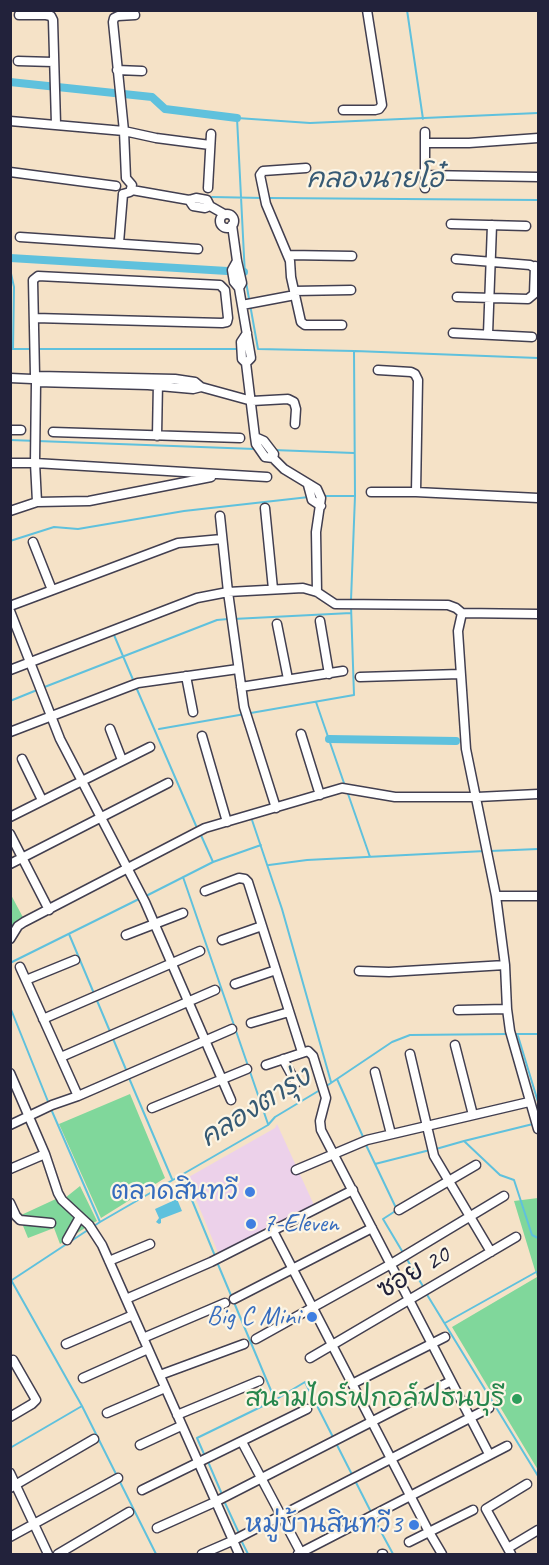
<!DOCTYPE html>
<html>
<head>
<meta charset="utf-8">
<style>
  body { margin:0 }
  #map { position:relative; width:549px; height:1565px; overflow:hidden; background:#f5e2c7; font-family:Caveat,sans-serif }
  canvas { display:block }
  .frame { position:absolute; inset:0; border:12px solid #22223b; pointer-events:none }
</style>
</head>
<body>
<div id="map">
<canvas width="549" height="1565"></canvas>
<div class="frame"></div>
</div>
<script>
const g = document.querySelector('canvas').getContext('2d');
g.lineJoin = 'round';
function fill(path, color) {
  g.fillStyle = color;
  g.fill(path, 'evenodd');
}
function poly(rows) {
  const path = new Path2D();
  for (const r of rows) {
    if (r.length === 3) {
      path.moveTo(r[0] + r[2], r[1]);
      path.arc(r[0], r[1], r[2], 0, 2 * Math.PI);
      continue;
    }
    path.moveTo(r[0], r[1]);
    for (let i = 2; i < r.length; i += 2) path.lineTo(r[i], r[i + 1]);
  }
  return path;
}
function trace(path, color, width, dash) {
  g.strokeStyle = color;
  g.lineWidth = width;
  g.lineCap = dash ? 'butt' : 'round';
  g.setLineDash(dash || []);
  g.stroke(path);
}
function drawText(font, color, halo, rows, align = 'center') {
  g.font = font + ' Caveat,"Playpen Sans Thai",sans-serif';
  g.lineWidth = 4.5;
  g.setLineDash([]);
  g.textBaseline = 'middle';
  g.strokeStyle = halo;
  g.fillStyle = color;
  for (const [text, x, y, turn = 0] of rows) {
    g.save();
    g.translate(x, y);
    g.rotate((+turn || 0) * Math.PI / 180);
    g.textAlign = isNaN(turn) ? turn : align;
    if (halo) g.strokeText(text, 0, 0);
    g.fillText(text, 0, 0);
    g.restore();
  }
}
fill(poly([
  [277,1124,314,1205,219,1255,187,1178,275,1128]
]), '#ecd1ea');
fill(poly([
  [10,893,26,923,22,925,11,944],
  [130,1094,165,1178,101,1218,59,1124],
  [80,1186,97,1221,93,1223,65,1198],
  [58,1198,85,1228,60,1244,54,1228,28,1238,19,1216],
  [538,1198,538,1470,452,1327,537,1277,514,1201]
]), '#80d79b');
fill(poly([
  [177,1199,182,1211,161,1219,161,1223,159,1224,156,1222,159,1218,155,1209]
]), '#5fc1dd');
trace(poly([
  [407,10,423,119],
  [212,197,263,198],
  [268,198,538,200],
  [10,269,14,287,13,349,10,349],
  [245,276,237,118,310,123,538,113],
  [246,282,258,349,354,351,355,496,351,600],
  [13,349,31,349],
  [37,349,238,349],
  [355,351,538,358],
  [10,440,255,449],
  [273,450,354,453],
  [324,496,354,496],
  [10,541,54,527,78,529,184,511,309,497],
  [233,619,351,613],
  [114,635,134,682],
  [136,687,197,828],
  [42,688,217,620,228,619],
  [10,701,37,690],
  [316,702,345,786],
  [159,729,354,695,351,606],
  [347,791,370,857],
  [252,820,282,909,331,1082],
  [200,833,213,862],
  [490,851,538,849],
  [269,865,307,860,485,851],
  [183,877,268,1124],
  [146,896,213,862,261,845],
  [69,934,127,1072],
  [10,963,141,898],
  [10,1007,49,1104],
  [514,1034,538,1034],
  [518,1036,538,1102],
  [129,1078,172,1179],
  [337,1079,364,1139],
  [325,1087,392,1042,410,1035,508,1034],
  [51,1109,100,1222],
  [464,1141,533,1124],
  [366,1145,397,1210,383,1219,424,1288],
  [436,1149,464,1141,500,1175,514,1180,532,1235,538,1238],
  [375,1164,430,1150],
  [182,1176,215,1256],
  [217,1262,275,1400],
  [10,1278,82,1406,156,1554],
  [12,1280,100,1222,268,1125,275,1117,320,1090],
  [426,1293,538,1476],
  [445,1323,538,1271],
  [10,1448,82,1406],
  [204,1454,197,1438,275,1400,305,1382,371,1512],
  [209,1464,221,1492],
  [225,1503,238,1531],
  [373,1517,393,1554],
  [242,1542,248,1554]
]), '#5fc1dd', 2);
trace(poly([
  [10,82,152,97,165,109,237,118],
  [10,258,244,272],
  [329,739,456,741]
]), '#5fc1dd', 8);
const minor = poly([
  [19,15,46,15,51,16,53,20,56,124],
  [18,61,53,62],
  [117,70,142,71],
  [343,110,375,110,379,109,382,105,367,10],
  [10,121,124,131,156,138,210,145],
  [425,132,425,188],
  [425,143,469,143,538,138],
  [306,168,263,171,260,175,266,204,290,261,291,277,301,322,305,325,342,325],
  [10,172,116,186],
  [425,175,538,177],
  [208,188,211,134],
  [132,190,189,200,196,198,207,200,210,206,224,214],
  [123,194,130,192,132,185,126,178,124,131,113,22,114,18,118,16,135,15],
  [189,200,193,206,205,208,210,206],
  [227,221,7],
  [451,224,526,226],
  [232,225,237,261,242,283,239,288],
  [20,237,198,249],
  [119,243,123,194],
  [288,255,352,256],
  [456,259,530,265,538,270],
  [237,261,232,270,234,282,239,288,251,358,246,363],
  [294,291,351,290],
  [457,297,528,299,534,294,535,266],
  [242,305,295,295],
  [35,318,222,323,227,322,228,318,225,290,220,285,38,276,33,280,35,375],
  [247,333,241,342,242,359,246,363,255,437,264,441,274,454,273,458,284,469,317,489,321,498,316,532,317,592],
  [453,333,532,337],
  [488,334,492,225],
  [378,370,411,372,415,374,418,380,416,492],
  [38,376,175,379,195,382,201,387,252,401,288,399,294,402,296,409,295,424],
  [10,378,32,379],
  [37,382,148,385,193,389,201,387],
  [36,383,35,463,267,477],
  [10,430,21,430],
  [53,432,240,438],
  [157,436,158,382],
  [255,437,256,444,265,457,273,458],
  [10,463,35,463,37,502,89,501,211,477],
  [308,485,312,500,321,506],
  [371,492,416,492,538,498],
  [265,508,273,589],
  [10,511,37,502],
  [220,516,228,592,244,707,276,808],
  [33,542,52,590],
  [10,606,178,543,222,539],
  [10,611,60,739,145,902,231,1100],
  [538,614,462,613,458,631,466,749,496,896,505,965,507,1009,510,1031,538,1129],
  [320,621,329,674],
  [277,624,288,679],
  [10,670,197,598,228,592,303,588,317,592,335,604,448,605,456,608,462,613],
  [186,676,193,712],
  [360,677,460,674],
  [241,687,343,671],
  [110,729,122,760],
  [10,732,138,683,238,669],
  [301,734,320,795],
  [202,736,227,822],
  [22,759,42,800],
  [10,817,150,747],
  [10,834,49,910],
  [10,864,168,783],
  [205,891,239,878,245,879,248,882,302,1052],
  [496,896,538,896],
  [126,935,183,913],
  [10,939,18,926,24,922,205,828,342,788,395,797,477,797,538,794],
  [222,940,262,926],
  [359,971,389,972,505,965],
  [26,980,75,960],
  [235,984,276,970],
  [458,1010,507,1009],
  [43,1019,200,951],
  [251,1023,289,1012],
  [455,1045,473,1115],
  [410,1054,434,1156,491,1252],
  [61,1057,215,990],
  [283,1059,296,1083],
  [266,1065,308,1051,313,1056,326,1098,320,1121,321,1130,489,1454],
  [375,1072,391,1134],
  [10,1073,45,1154,58,1193,62,1200,89,1225,102,1245,239,1554],
  [78,1096,232,1029],
  [152,1108,247,1069],
  [10,1125,52,1105,78,1096,20,967],
  [10,1169,45,1154],
  [296,1170,367,1140,529,1102],
  [10,1203,16,1216,20,1220,51,1223],
  [399,1210,476,1165],
  [273,1231,429,1532,442,1554],
  [67,1240,80,1217],
  [109,1261,150,1244],
  [126,1299,211,1262,353,1190],
  [234,1299,372,1228],
  [143,1338,225,1303],
  [256,1339,391,1264,504,1196],
  [66,1344,133,1315],
  [310,1358,516,1237],
  [160,1375,244,1344],
  [83,1378,148,1349],
  [352,1384,445,1337],
  [107,1413,165,1388],
  [177,1415,259,1381],
  [10,1417,32,1404,36,1400,13,1360],
  [242,1442,301,1553],
  [140,1445,181,1426],
  [10,1473,48,1554],
  [10,1488,94,1439],
  [142,1490,307,1409],
  [157,1528,215,1502,451,1381],
  [10,1537,118,1478],
  [409,1542,473,1510],
  [508,1548,538,1530],
  [58,1554,129,1512],
  [202,1554,232,1541,489,1408],
  [298,1554,507,1446],
  [382,1554,383,1554],
  [511,1554,486,1509,527,1484]
]);
trace(minor, '#423f50', 11);
trace(minor, '#fff', 8);
for (const [x, y, r, color] of [
  [250,1192,6,"#3f7fe0"],
  [251,1224,6,"#3f7fe0"],
  [312,1317,6,"#3f7fe0"],
  [517,1399,6,"#2e9e5b"],
  [414,1525,6,"#3f7fe0"]
]) {
  const dot = new Path2D();
  dot.arc(x, y, r, 0, 2 * Math.PI);
  g.fillStyle = color;
  g.fill(dot);
  trace(dot, '#fcf5e5', 2);
}
drawText('26px', '#366cbe', '#fcf5e5', [
  ["ตลาดสินทวี",238,1192],
  ["7-Eleven",263,1224,"left"],
  ["Big C Mini",300,1317],
  ["หมู่บ้านสินทวี3",402,1525]
], 'right');
drawText('26px', '#22223b', '#fcf5e5', [
  ["ซอย 20",414,1273,-30]
]);
drawText('26px', '#27864d', '#fcf5e5', [
  ["สนามไดร์ฟกอล์ฟธนบุรี",505,1399]
], 'right');
drawText('italic 27px', '#375a74', '#fcf5e5', [
  ["คลองนายโอ๋",375,180],
  ["คลองตารุ่ง",256,1108,-32]
]);
</script>
</body>
</html>
